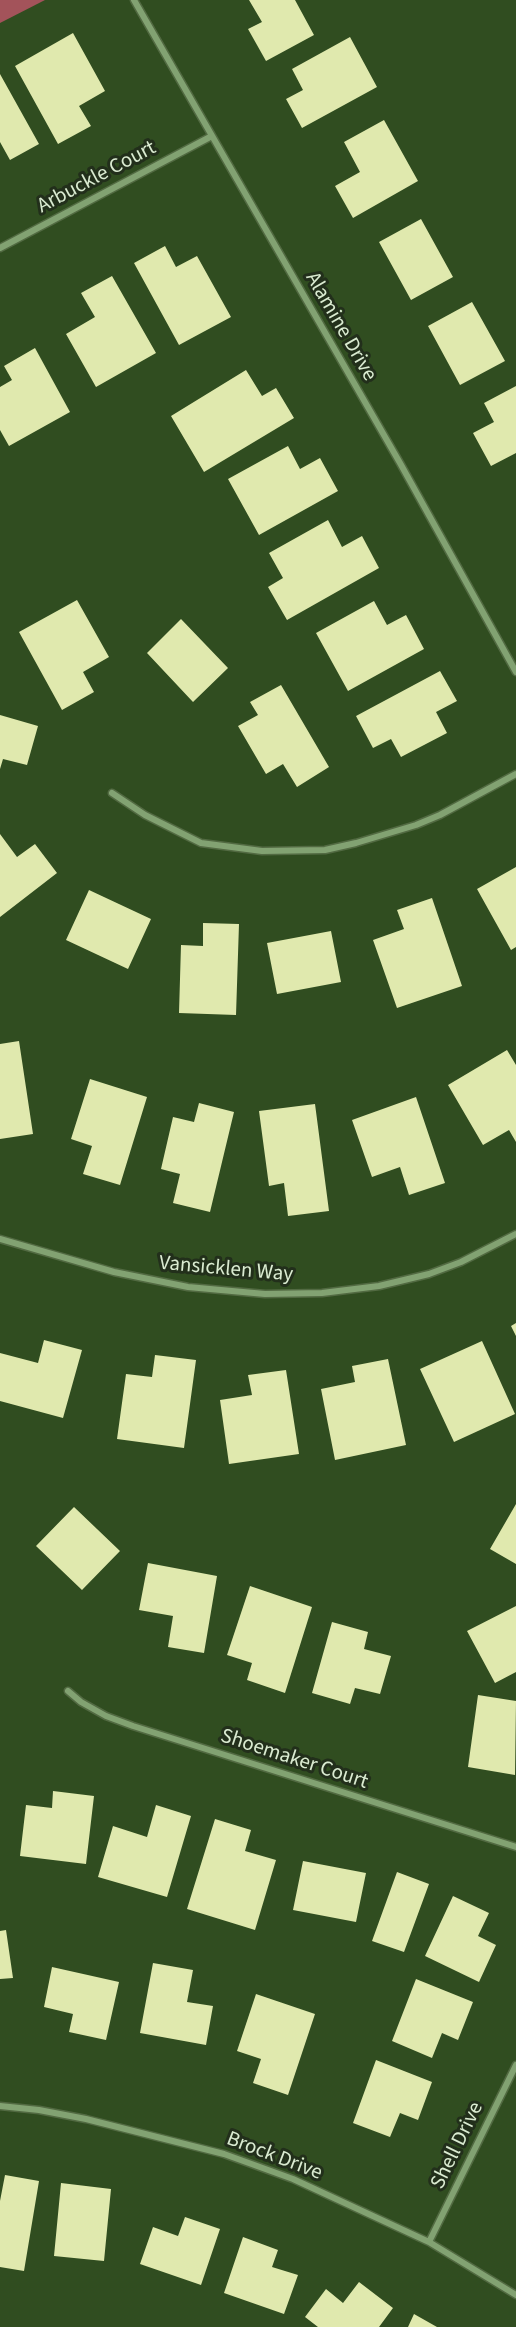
<!DOCTYPE html>
<html>
<head>
<meta charset="utf-8">
<style>
  body { margin:0 }
  canvas { display:block; background:#304d20 }
</style>
</head>
<body>
<canvas width="516" height="2327"></canvas>
<script>
const g = document.querySelector('canvas').getContext('2d');
g.lineJoin = 'round';
function fill(path, color) {
  g.fillStyle = color;
  g.fill(path, 'evenodd');
}
function poly(rows) {
  const path = new Path2D();
  for (const r of rows) {
    path.moveTo(r[0], r[1]);
    for (let i = 2; i < r.length; i += 2) path.lineTo(r[i], r[i + 1]);
  }
  return path;
}
function trace(path, color, width, dash) {
  g.strokeStyle = color;
  g.lineWidth = width;
  g.lineCap = dash ? 'butt' : 'round';
  g.setLineDash(dash || []);
  g.stroke(path);
}
function drawText(font, color, halo, rows, align = 'center') {
  g.font = font + ' "Source Sans 3",sans-serif';
  g.lineWidth = 6;
  g.setLineDash([]);
  g.textBaseline = 'middle';
  g.strokeStyle = halo;
  g.fillStyle = color;
  for (const [text, x, y, turn = 0] of rows) {
    g.save();
    g.translate(x, y);
    g.rotate((+turn || 0) * Math.PI / 180);
    g.textAlign = isNaN(turn) ? turn : align;
    if (halo) g.strokeText(text, 0, 0);
    g.fillText(text, 0, 0);
    g.restore();
  }
}
fill(poly([
  [0,0,45,0,0,23]
]), '#a3535a');
fill(poly([
  [249,0,295,0,314,35,266,61,248,29,262,22],
  [73,33,105,91,79,106,91,126,58,144,15,66],
  [350,37,377,87,302,128,286,99,303,90,292,69],
  [0,74,39,144,10,160,0,142],
  [384,120,418,181,353,218,335,186,360,172,344,142],
  [421,219,453,277,411,300,379,242],
  [165,246,176,267,197,256,231,317,179,345,134,263],
  [112,276,156,353,96,387,66,334,95,317,81,293],
  [472,302,505,361,460,385,428,326],
  [35,348,70,412,9,446,0,430,0,387,12,380,4,366],
  [246,370,262,396,276,388,294,418,204,472,171,416],
  [516,386,516,453,491,466,473,433,494,422,484,403],
  [288,446,300,469,320,458,338,491,259,535,228,479],
  [328,520,342,547,362,536,379,568,287,620,268,587,283,578,269,553],
  [77,600,109,657,83,672,94,692,62,710,19,632],
  [374,601,387,625,406,615,424,649,348,691,316,633],
  [181,619,228,668,193,702,147,653],
  [440,671,457,701,436,712,447,733,401,757,391,739,373,748,356,716],
  [281,685,329,767,297,787,283,764,266,774,238,726,258,715,250,702],
  [0,715,38,726,27,765,3,759,0,769],
  [0,834,17,857,35,844,57,873,0,917],
  [516,867,516,947,511,950,477,889],
  [89,890,151,919,128,969,66,940],
  [432,898,462,986,397,1008,373,940,404,929,397,910],
  [203,923,239,924,236,1015,179,1013,181,945,203,946],
  [331,931,341,982,277,994,267,943],
  [19,1041,33,1134,0,1139,0,1044],
  [507,1050,516,1065,516,1142,509,1130,483,1145,448,1085],
  [90,1079,147,1097,120,1185,83,1174,92,1146,71,1139],
  [416,1097,445,1183,409,1195,400,1167,372,1177,352,1120],
  [199,1103,234,1112,210,1212,173,1203,180,1174,161,1169,173,1117,194,1122],
  [315,1104,329,1211,288,1216,284,1183,269,1186,259,1111],
  [516,1323,516,1336,511,1326],
  [44,1340,82,1350,63,1418,0,1401,0,1353,38,1363],
  [482,1341,515,1414,454,1442,420,1369],
  [155,1355,196,1360,184,1448,117,1439,126,1374,152,1377],
  [388,1359,406,1445,335,1460,321,1389,355,1382,352,1366],
  [286,1370,299,1454,229,1464,220,1400,252,1395,248,1375],
  [516,1504,516,1564,490,1549],
  [74,1507,120,1551,82,1590,36,1546],
  [148,1563,217,1576,204,1653,168,1647,173,1616,139,1610],
  [250,1586,312,1607,285,1693,247,1680,252,1663,227,1655],
  [516,1606,516,1672,495,1683,467,1631],
  [332,1622,368,1632,364,1649,391,1656,380,1694,355,1688,350,1704,312,1693],
  [478,1695,516,1701,515,1775,468,1767],
  [53,1791,94,1796,86,1864,20,1856,26,1805,52,1808],
  [156,1805,191,1816,167,1897,98,1877,113,1826,147,1837],
  [215,1819,251,1830,245,1851,276,1860,255,1930,187,1909],
  [303,1861,366,1873,356,1922,293,1910],
  [397,1872,429,1884,404,1952,372,1941],
  [453,1896,489,1913,478,1936,496,1945,479,1982,425,1956],
  [6,1930,13,1978,0,1979,0,1931],
  [153,1963,193,1970,187,2002,213,2006,206,2045,140,2033],
  [52,1967,119,1982,106,2040,69,2032,73,2014,44,2007],
  [416,1979,473,2002,458,2040,442,2033,432,2058,392,2041],
  [256,1994,315,2014,288,2095,253,2083,261,2059,237,2051],
  [376,2060,432,2082,418,2120,400,2113,390,2137,353,2123],
  [5,2175,39,2181,24,2271,0,2267,0,2201],
  [61,2183,111,2189,104,2261,54,2256],
  [185,2217,220,2229,201,2285,140,2264,153,2227,178,2236],
  [243,2237,278,2250,272,2267,298,2275,284,2314,224,2293],
  [359,2282,393,2308,379,2327,318,2327,305,2317,326,2289,343,2303],
  [414,2314,437,2327,408,2327]
]), '#e0e9ae');
const street = poly([
  [134,0,400,463,516,672],
  [0,248,210,137],
  [112,793,145,815,201,843,262,851,325,850,356,843,416,825,440,815,516,774],
  [0,1239,114,1272,188,1287,265,1294,322,1293,379,1286,429,1274,461,1262,516,1234],
  [68,1691,81,1702,106,1716,133,1726,516,1847],
  [0,2106,39,2110,86,2119,224,2154,293,2179,429,2242,516,2295],
  [429,2242,516,2065]
]);
trace(street, '#526a42', 9);
trace(street, '#82a272', 6);
drawText('21px', '#daebd1', '#222f1b', [
  ["Arbuckle Court",97,178,-28],
  ["Alamine Drive",340,327,60],
  ["Vansicklen Way",226,1270,5],
  ["Shoemaker Court",294,1760,18],
  ["Shell Drive",458,2146,-64],
  ["Brock Drive",274,2157,21]
]);
</script>
</body>
</html>
